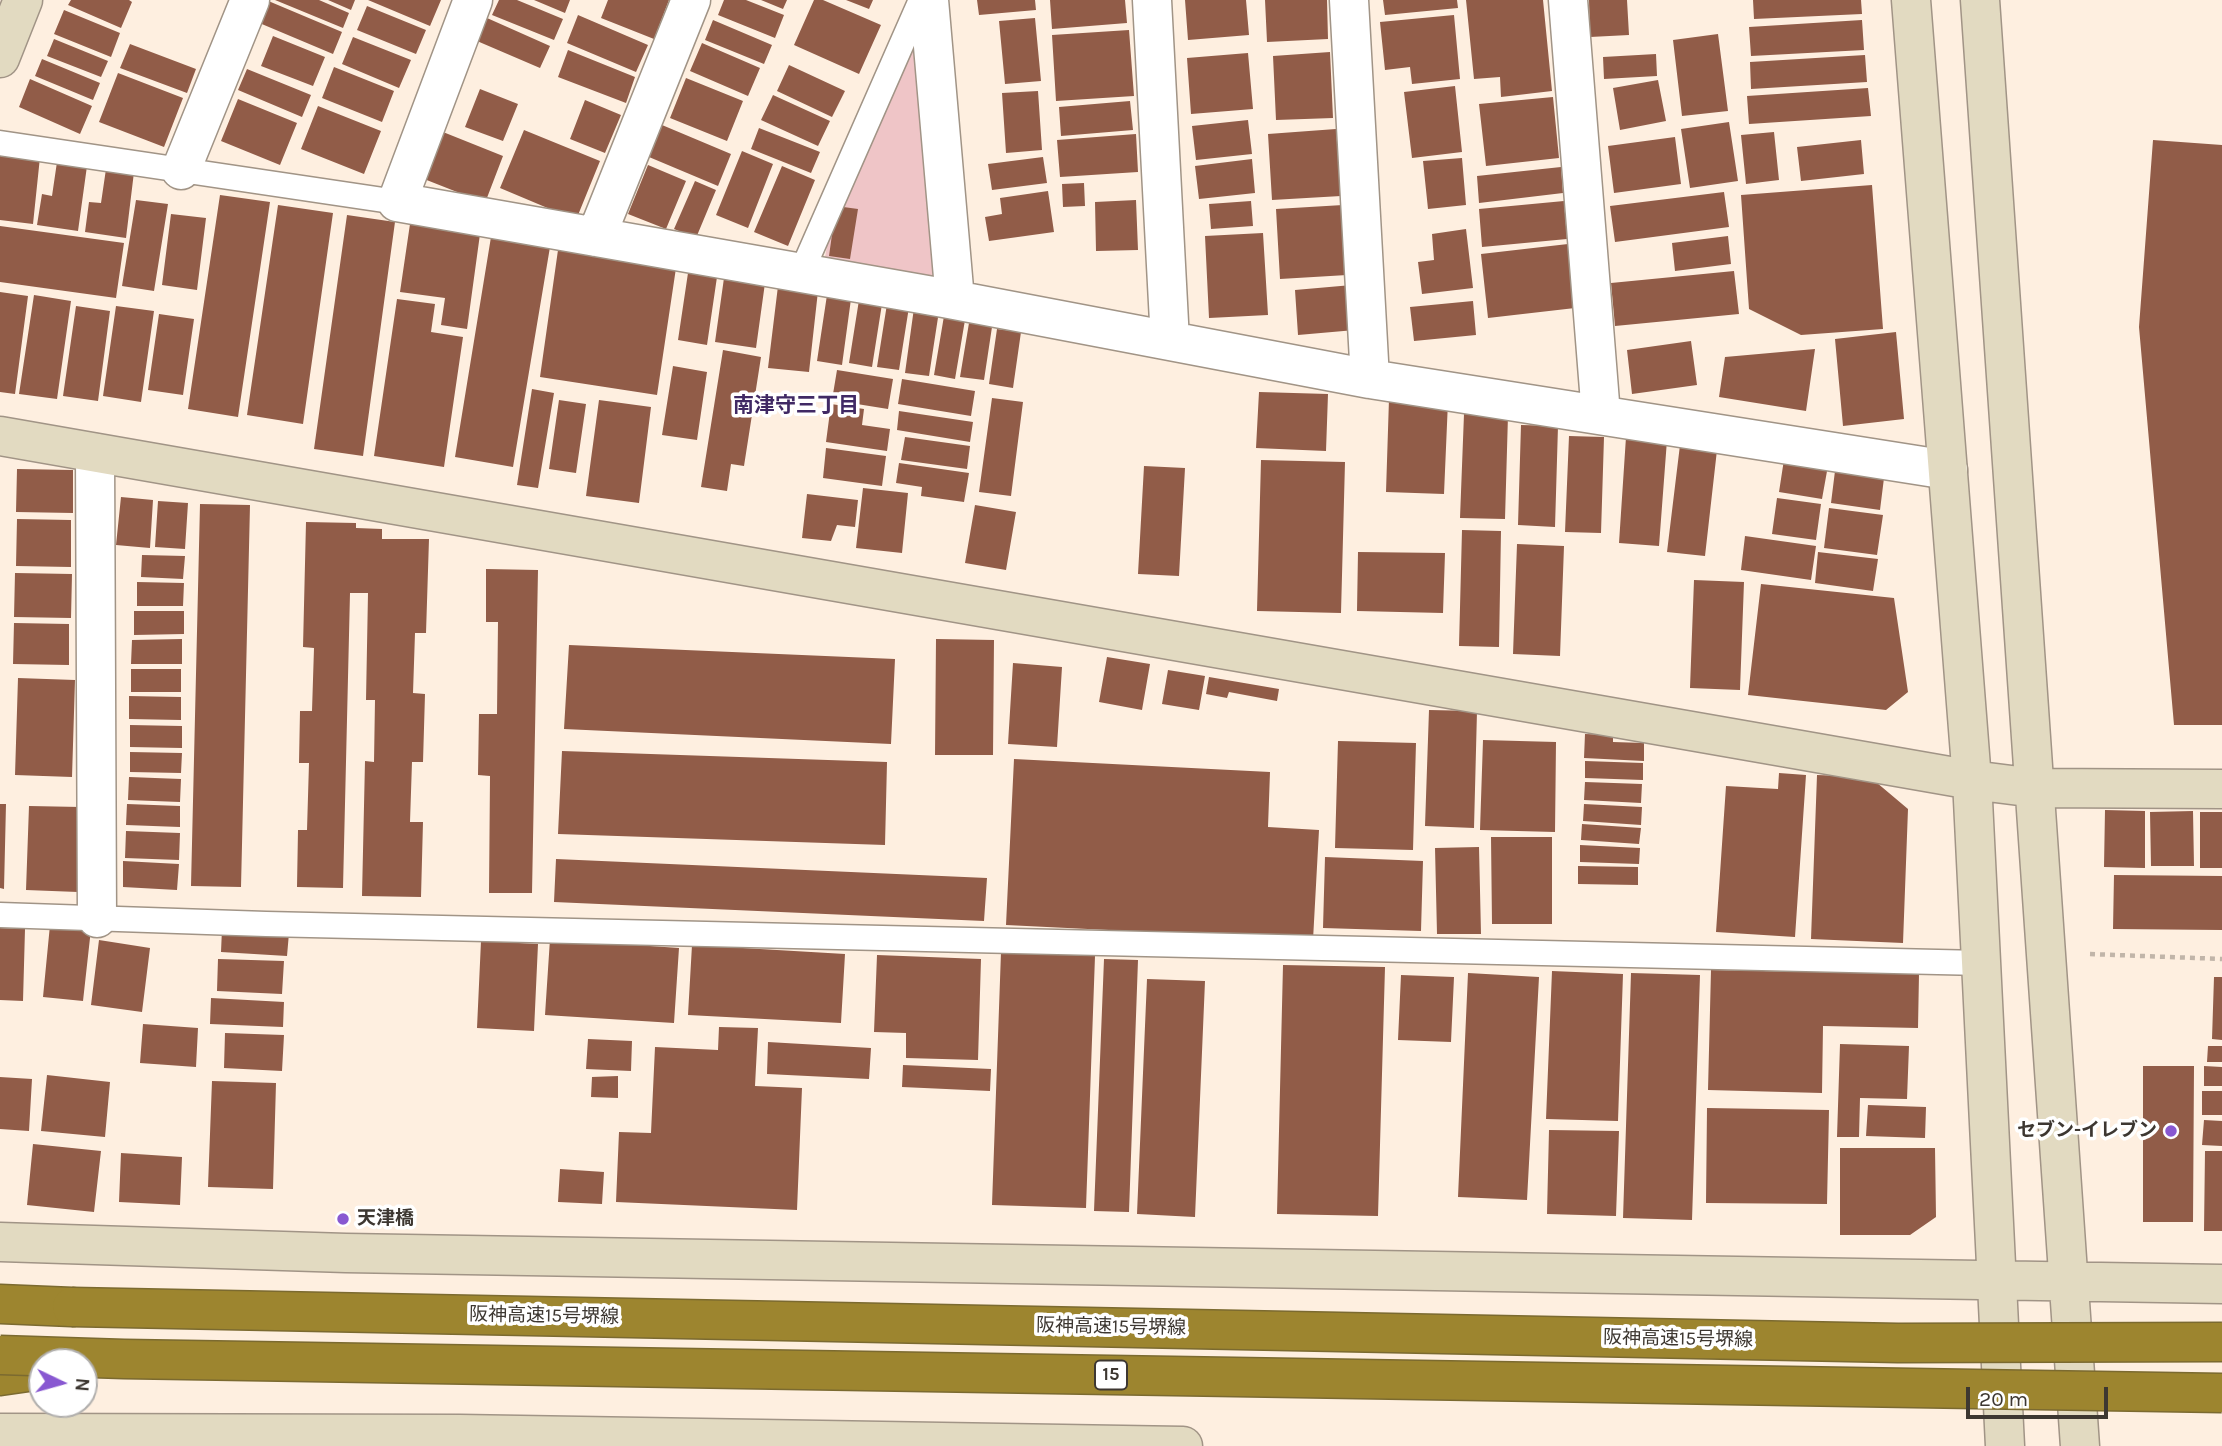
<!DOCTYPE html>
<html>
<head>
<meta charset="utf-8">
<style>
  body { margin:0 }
  #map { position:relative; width:2222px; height:1446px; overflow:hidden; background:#feefe0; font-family:Karla,sans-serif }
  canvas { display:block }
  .north { position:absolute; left:28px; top:1348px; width:70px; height:70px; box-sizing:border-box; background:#fff; border:2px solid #b1afad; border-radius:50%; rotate:95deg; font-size:19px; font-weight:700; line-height:28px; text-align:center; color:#3d3731 }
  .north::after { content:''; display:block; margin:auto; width:24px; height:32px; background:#8858d1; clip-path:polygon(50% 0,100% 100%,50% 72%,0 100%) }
  .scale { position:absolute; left:1966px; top:1387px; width:142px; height:32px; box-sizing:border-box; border:4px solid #3d3731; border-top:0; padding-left:9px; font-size:21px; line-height:24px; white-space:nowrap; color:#3d3731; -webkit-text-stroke:5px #fff; paint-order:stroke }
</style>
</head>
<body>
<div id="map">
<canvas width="2222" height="1446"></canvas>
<div class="north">N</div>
<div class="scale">20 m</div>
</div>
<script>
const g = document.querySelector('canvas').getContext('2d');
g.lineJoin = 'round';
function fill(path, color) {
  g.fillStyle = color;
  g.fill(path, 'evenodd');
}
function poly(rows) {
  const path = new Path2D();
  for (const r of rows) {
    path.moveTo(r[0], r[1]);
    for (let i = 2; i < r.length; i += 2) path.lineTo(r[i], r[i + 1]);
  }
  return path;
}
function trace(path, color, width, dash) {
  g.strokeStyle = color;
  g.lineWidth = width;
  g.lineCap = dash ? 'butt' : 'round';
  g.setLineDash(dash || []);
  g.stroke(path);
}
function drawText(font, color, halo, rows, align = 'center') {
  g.font = font + ' Karla,"Noto Sans JP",sans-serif';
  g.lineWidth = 7;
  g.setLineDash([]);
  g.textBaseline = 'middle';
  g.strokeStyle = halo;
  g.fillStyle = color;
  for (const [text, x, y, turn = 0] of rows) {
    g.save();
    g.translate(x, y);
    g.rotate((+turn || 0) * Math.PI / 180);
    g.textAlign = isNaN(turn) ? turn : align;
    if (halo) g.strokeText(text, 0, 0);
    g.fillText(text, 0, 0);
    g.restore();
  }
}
fill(poly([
  [908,36,927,41,939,285,824,263,834,205]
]), '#efc5c7');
fill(poly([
  [71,0,129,0,132,2,121,28,68,5],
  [266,0,342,32,333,54,257,22],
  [275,0,319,0,349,13,343,28],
  [328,0,355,0,351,10],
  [368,0,441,0,430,26],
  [499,0,517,0,563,19,554,40,492,15],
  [534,0,570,0,565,13],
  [608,0,669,0,654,39,601,18],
  [724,0,746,0,784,15,775,38,718,15],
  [761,0,787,0,783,9],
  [814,0,823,0,881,25,859,74,794,45],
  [846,0,873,0,869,9],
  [977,0,1035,0,1036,10,979,15],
  [1050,0,1125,0,1127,23,1052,29],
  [1185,0,1246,0,1249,35,1188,40],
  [1265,0,1327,0,1328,39,1267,42],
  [1383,0,1457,0,1458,8,1385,15],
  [1466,0,1543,0,1552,91,1501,97,1500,77,1474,79],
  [1589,0,1627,0,1629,35,1590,37],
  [1753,0,1861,0,1862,14,1754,19],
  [367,6,426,30,416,54,357,30],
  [64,10,120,33,111,57,54,34],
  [578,15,648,45,636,72,567,43],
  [1454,15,1460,79,1412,84,1410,67,1385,70,1380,22],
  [487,18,550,46,540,68,477,41],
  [1035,18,1041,81,1005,84,999,21],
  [713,20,772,45,764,64,705,40],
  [1862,20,1864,50,1751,56,1749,27],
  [1129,30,1134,96,1056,101,1052,35],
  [1718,34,1728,111,1682,116,1673,40],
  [273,36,325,57,313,86,261,66],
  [353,37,411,60,399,88,342,64],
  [54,39,108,61,101,77,47,56],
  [702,43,760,68,748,96,690,71],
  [130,44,196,69,187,93,120,68],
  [568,50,635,77,626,103,558,77],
  [1330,52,1333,118,1276,120,1273,56],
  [1248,53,1253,109,1191,114,1187,58],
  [1656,54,1657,76,1604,79,1603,57],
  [1865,55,1867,82,1751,89,1750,62],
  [42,59,100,83,93,100,35,76],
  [789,65,845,91,832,117,777,91],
  [334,67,394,91,382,122,322,98],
  [247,69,311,95,302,117,238,90],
  [118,73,183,98,164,147,99,122],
  [686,78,743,101,727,141,670,118],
  [30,79,92,106,80,134,19,107],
  [1658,80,1666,121,1620,130,1613,88],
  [1455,86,1462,152,1412,158,1404,92],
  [1868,88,1871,116,1749,124,1747,96],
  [480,89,518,104,503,141,465,127],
  [1038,91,1042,150,1006,153,1002,93],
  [773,95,830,121,818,146,761,120],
  [1553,97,1559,158,1486,166,1479,104],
  [238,99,297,123,280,165,221,141],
  [585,100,621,115,605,153,570,139],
  [1130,101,1133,130,1061,136,1059,107],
  [318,106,381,131,364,174,301,149],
  [1248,120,1252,154,1196,160,1192,126],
  [1729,122,1738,181,1690,188,1681,129],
  [662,125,731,154,718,186,649,157],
  [759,128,820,152,811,173,751,149],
  [1336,129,1341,196,1272,200,1268,134],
  [438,130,503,156,485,203,419,177],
  [524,130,600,161,576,220,500,188],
  [1774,132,1779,180,1746,184,1741,135],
  [1136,134,1138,172,1060,177,1057,140],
  [1675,137,1681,184,1614,193,1608,146],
  [1861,140,1864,174,1801,181,1797,147],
  [2153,140,2222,145,2222,725,2174,725,2139,327],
  [742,151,773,164,748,228,716,215],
  [0,153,40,157,33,224,0,220],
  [1043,157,1047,183,992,190,988,164],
  [1462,158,1466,205,1428,209,1423,161],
  [1252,159,1255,193,1199,199,1195,166],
  [57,162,87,166,78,231,37,225,42,194,52,196],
  [648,165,686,181,666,229,628,214],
  [782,166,815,180,788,246,754,232],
  [1561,167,1563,193,1479,203,1477,176],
  [106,169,134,172,126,238,85,232,89,202,101,203],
  [695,181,716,190,696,238,674,229],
  [1084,183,1085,206,1063,207,1062,184],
  [1872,185,1883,329,1801,335,1749,309,1741,195],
  [1048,191,1054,232,989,241,985,217,1002,214,1000,198],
  [1724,192,1729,227,1615,242,1610,206],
  [220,195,270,202,238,417,188,409],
  [136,200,168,204,154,291,122,286],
  [1136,200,1138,250,1096,251,1095,202],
  [1251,201,1253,226,1211,229,1209,204],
  [1564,201,1567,239,1482,247,1479,209],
  [278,205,333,213,303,424,247,415],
  [1343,205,1347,275,1280,279,1276,209],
  [836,206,858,209,850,259,829,256],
  [171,214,206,218,197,290,162,285],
  [347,215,395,222,363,456,314,449],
  [410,224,480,234,467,329,441,325,445,298,400,292],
  [0,226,124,243,116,298,0,282],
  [1466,229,1473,288,1422,294,1418,262,1434,260,1432,234],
  [1263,233,1268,315,1209,318,1205,236],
  [1728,236,1731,264,1675,271,1672,243],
  [491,237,550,247,513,467,455,457],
  [1568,244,1575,308,1488,318,1481,254],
  [558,250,676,268,657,395,540,377],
  [1734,271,1739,314,1615,326,1611,283],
  [688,273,717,277,707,345,678,340],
  [724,278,765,283,756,348,715,342],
  [1352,285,1355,330,1298,335,1295,290],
  [778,286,818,291,809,372,768,368],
  [0,292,28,296,15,394,0,392],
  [34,295,71,301,57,399,19,394],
  [827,295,851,299,842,365,817,361],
  [397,299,435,304,431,332,463,337,444,467,374,456],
  [859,300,882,304,872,367,849,363],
  [1473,301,1476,335,1414,341,1410,307],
  [887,304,909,307,899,370,877,367],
  [76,306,110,311,98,401,63,396],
  [116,306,154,311,141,402,103,396],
  [914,308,939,311,929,376,905,373],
  [159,314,194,319,183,395,148,390],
  [944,316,965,320,955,379,934,375],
  [969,323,992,327,984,380,960,377],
  [997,329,1021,332,1013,388,989,384],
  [1896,332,1904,419,1843,426,1835,339],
  [1691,341,1697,385,1632,394,1627,350],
  [1815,349,1806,411,1719,397,1725,357],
  [723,350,761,357,744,466,731,464,727,491,701,487],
  [673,366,707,372,697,440,662,435],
  [837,370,893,379,888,409,832,400],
  [902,379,975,391,971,416,898,404],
  [532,389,554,393,538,488,517,485],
  [1259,392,1328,394,1326,451,1256,448],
  [992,398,1023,402,1011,496,979,492],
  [1389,399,1448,401,1444,494,1386,492],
  [559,400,586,404,576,473,549,469],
  [599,400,651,407,639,503,586,496],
  [831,404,864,409,862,425,890,429,887,451,826,442],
  [899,411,973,422,970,442,897,430],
  [1464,414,1508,415,1505,519,1460,518],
  [1521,425,1558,426,1555,527,1518,525],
  [1569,436,1604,437,1601,533,1565,532],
  [905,437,970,446,967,469,901,460],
  [1626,437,1667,440,1659,546,1619,543],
  [1680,445,1717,450,1705,556,1667,552],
  [826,448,886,456,882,486,823,478],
  [1785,453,1829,460,1822,499,1779,492],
  [1261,460,1345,462,1341,613,1257,611],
  [899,463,969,473,964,502,921,496,922,487,896,483],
  [1836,463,1885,470,1880,510,1831,503],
  [1144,466,1185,468,1179,576,1138,574],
  [17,469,73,470,73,513,16,512],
  [863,488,908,493,902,553,856,548],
  [807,494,858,500,855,527,837,525,831,541,802,538],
  [121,497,153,500,150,548,116,545],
  [1777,498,1821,504,1816,540,1772,534],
  [158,501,188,503,185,549,155,547],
  [200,504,250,505,241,887,191,886],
  [975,505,1016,512,1006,570,965,563],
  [1829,508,1883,515,1877,555,1824,548],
  [17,519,71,520,71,567,16,566],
  [306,522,356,523,356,528,382,529,382,539,429,539,426,633,415,633,413,693,425,694,423,762,412,762,410,822,423,822,421,897,362,896,365,761,374,762,375,700,366,700,368,593,350,593,343,888,297,887,298,830,307,830,309,763,299,763,300,711,312,711,314,648,303,647],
  [1462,530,1501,531,1499,647,1459,646],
  [1745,536,1816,546,1811,580,1741,570],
  [1517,544,1564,546,1560,656,1513,654],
  [1358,552,1445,553,1443,613,1357,611],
  [1818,552,1878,559,1873,591,1815,583],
  [142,555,185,556,183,579,141,577],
  [486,569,538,570,532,893,489,893,490,776,478,775,479,714,497,714,498,622,486,622],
  [15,573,72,574,71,618,14,617],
  [1694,580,1744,582,1740,690,1690,688],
  [137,582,184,583,183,606,137,606],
  [1761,584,1894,598,1908,692,1886,710,1748,695],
  [134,611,184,611,184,634,134,635],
  [14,623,69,624,69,665,13,664],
  [182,639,182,664,131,664,132,640],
  [936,639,994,640,993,755,935,755],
  [569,645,895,659,891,744,564,729],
  [1107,657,1150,664,1142,710,1099,702],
  [1013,663,1062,667,1057,747,1008,744],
  [131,669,181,669,181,692,131,692],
  [1168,670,1205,676,1199,710,1162,704],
  [1209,677,1279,689,1277,701,1229,692,1227,698,1206,694],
  [18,678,75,680,72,777,15,775],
  [129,696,181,697,181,720,129,719],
  [1429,710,1477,711,1474,828,1425,826],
  [130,725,182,726,182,748,130,747],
  [1585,734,1613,735,1613,742,1644,743,1644,761,1584,758],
  [1483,740,1556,742,1555,832,1480,830],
  [1338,741,1416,743,1413,850,1335,848],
  [562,751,887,762,885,845,558,834],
  [130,752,182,753,181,773,130,772],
  [1014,759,1270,772,1268,827,1319,830,1313,940,1006,925],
  [1585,761,1643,763,1643,780,1585,778],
  [1779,773,1806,775,1795,937,1716,932,1726,786,1778,789],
  [1817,775,1870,777,1908,809,1903,943,1811,939],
  [129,777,181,779,180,802,128,800],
  [1585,782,1642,784,1641,803,1584,800],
  [0,804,6,804,4,889,0,888],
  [127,804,180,806,180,827,126,825],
  [1584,804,1642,807,1641,825,1583,821],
  [29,806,81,807,78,892,26,890],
  [2105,810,2145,811,2145,868,2104,867],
  [2193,811,2194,866,2151,866,2150,812],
  [2200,812,2222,812,2222,868,2200,868],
  [1582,824,1641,828,1639,844,1581,840],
  [126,831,180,833,179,860,125,858],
  [1491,837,1552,837,1552,924,1492,924],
  [1580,845,1640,848,1639,864,1580,862],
  [1479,847,1481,934,1437,934,1435,848],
  [1325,857,1423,861,1421,931,1323,928],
  [556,859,987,878,984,921,554,902],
  [123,861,179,864,177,890,123,887],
  [1578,866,1638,867,1638,885,1578,884],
  [2114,875,2222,876,2222,930,2113,929],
  [50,925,91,929,83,1001,43,997],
  [0,928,25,929,23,1001,0,1000],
  [222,929,289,933,287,956,221,952],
  [550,939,679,948,674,1023,545,1015],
  [99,940,150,948,142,1012,91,1005],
  [481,941,538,944,534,1031,477,1028],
  [692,945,845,954,841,1023,688,1015],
  [1001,952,1095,956,1086,1208,992,1205],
  [877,955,981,959,978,1060,906,1058,906,1033,874,1032],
  [218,959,284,961,282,994,217,991],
  [1104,959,1138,960,1129,1212,1094,1211],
  [1283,965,1385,967,1378,1216,1277,1214],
  [1711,970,1919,974,1918,1028,1823,1026,1822,1093,1708,1090],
  [1552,971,1623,974,1618,1121,1546,1119],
  [1468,973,1539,977,1527,1200,1458,1197],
  [1631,973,1700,975,1692,1220,1623,1218],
  [1401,975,1454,977,1451,1042,1398,1040],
  [2214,977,2222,977,2222,1040,2212,1039],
  [1147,979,1205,981,1195,1217,1137,1214],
  [211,998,284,1002,283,1027,210,1024],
  [143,1024,198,1028,196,1067,140,1063],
  [719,1027,758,1028,755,1086,802,1088,797,1210,616,1202,619,1132,651,1133,655,1047,718,1050],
  [225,1033,284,1035,282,1071,224,1068],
  [588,1039,632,1041,631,1071,586,1069],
  [768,1042,871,1048,869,1079,767,1074],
  [1840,1044,1909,1046,1907,1099,1860,1098,1859,1137,1837,1137],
  [2208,1046,2222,1046,2222,1062,2207,1062],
  [903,1065,991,1069,990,1091,902,1087],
  [2143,1066,2194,1066,2193,1222,2143,1222],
  [2204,1066,2222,1067,2222,1086,2204,1086],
  [47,1075,110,1082,105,1137,41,1131],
  [618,1076,618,1098,591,1097,592,1077],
  [0,1077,32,1079,29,1131,0,1129],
  [212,1081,276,1083,273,1189,208,1187],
  [2202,1091,2222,1091,2222,1115,2202,1115],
  [1868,1105,1926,1107,1925,1138,1866,1136],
  [1707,1108,1829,1110,1827,1204,1706,1203],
  [2204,1120,2222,1121,2222,1146,2202,1145],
  [1549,1130,1619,1131,1616,1216,1547,1214],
  [33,1144,101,1151,94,1212,27,1205],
  [1840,1148,1935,1148,1936,1217,1910,1235,1840,1235],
  [2205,1151,2222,1151,2222,1231,2204,1231],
  [121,1153,182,1157,180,1205,119,1202],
  [560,1169,604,1172,602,1204,558,1202]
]), '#915c48');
const lane = poly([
  [0,143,397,202],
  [801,273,921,0],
  [0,915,266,924,1982,963]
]);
const street = poly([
  [473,0,397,202,944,298,1370,379,1948,470],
  [929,0,955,300],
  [1152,0,1170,341],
  [1349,0,1370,379],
  [1568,0,1601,415],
  [181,170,250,0],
  [596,237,691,0],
  [95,453,97,918]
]);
const secondary = poly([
  [1911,0,1972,780,2005,1446],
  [1980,0,2080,1446],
  [0,58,23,0],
  [0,436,1972,780,2035,788,2222,789],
  [0,1242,346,1253,2222,1284],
  [0,1433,460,1434,1183,1446]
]);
const highway = poly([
  [0,1304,72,1307],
  [0,1376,42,1370]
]);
trace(lane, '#a19486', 27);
trace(street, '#a19486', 41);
trace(secondary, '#a19486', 41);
trace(highway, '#7b6a30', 41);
trace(poly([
  [2090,954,2222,959]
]), '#c1b5a9', 4.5, [5, 5]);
trace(lane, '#fff', 24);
trace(street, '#fff', 38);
trace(secondary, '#e2dac1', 38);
trace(highway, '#9d852f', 38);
const highwayBridge = poly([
  [72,1307,1898,1343,2222,1342],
  [0,1355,124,1359,2222,1393]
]);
trace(highwayBridge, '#7b6a30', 41, []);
trace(highwayBridge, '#9d852f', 38);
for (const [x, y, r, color] of [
  [2171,1131,7,"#8858d1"],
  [343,1219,7,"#8858d1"]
]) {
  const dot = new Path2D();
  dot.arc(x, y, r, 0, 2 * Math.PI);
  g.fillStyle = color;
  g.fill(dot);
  trace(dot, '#fff', 2.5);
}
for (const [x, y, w] of [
  [1111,1375,32]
]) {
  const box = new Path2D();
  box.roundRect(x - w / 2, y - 14.5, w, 29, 5);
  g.fillStyle = '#fff';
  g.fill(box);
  trace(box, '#3d3731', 2);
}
drawText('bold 18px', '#3d3731', null, [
  ["15",1111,1375]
]);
drawText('bold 19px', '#3d3731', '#fff', [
  ["セブン-イレブン",2157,1131],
  ["天津橋",357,1219,"left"]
], 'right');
drawText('19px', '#3d3731', '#fff', [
  ["阪神高速15号堺線",544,1316,1],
  ["阪神高速15号堺線",1111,1327,1],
  ["阪神高速15号堺線",1678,1339,1]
]);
drawText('bold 21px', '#402964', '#fff', [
  ["南津守三丁目",796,406]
]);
</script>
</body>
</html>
